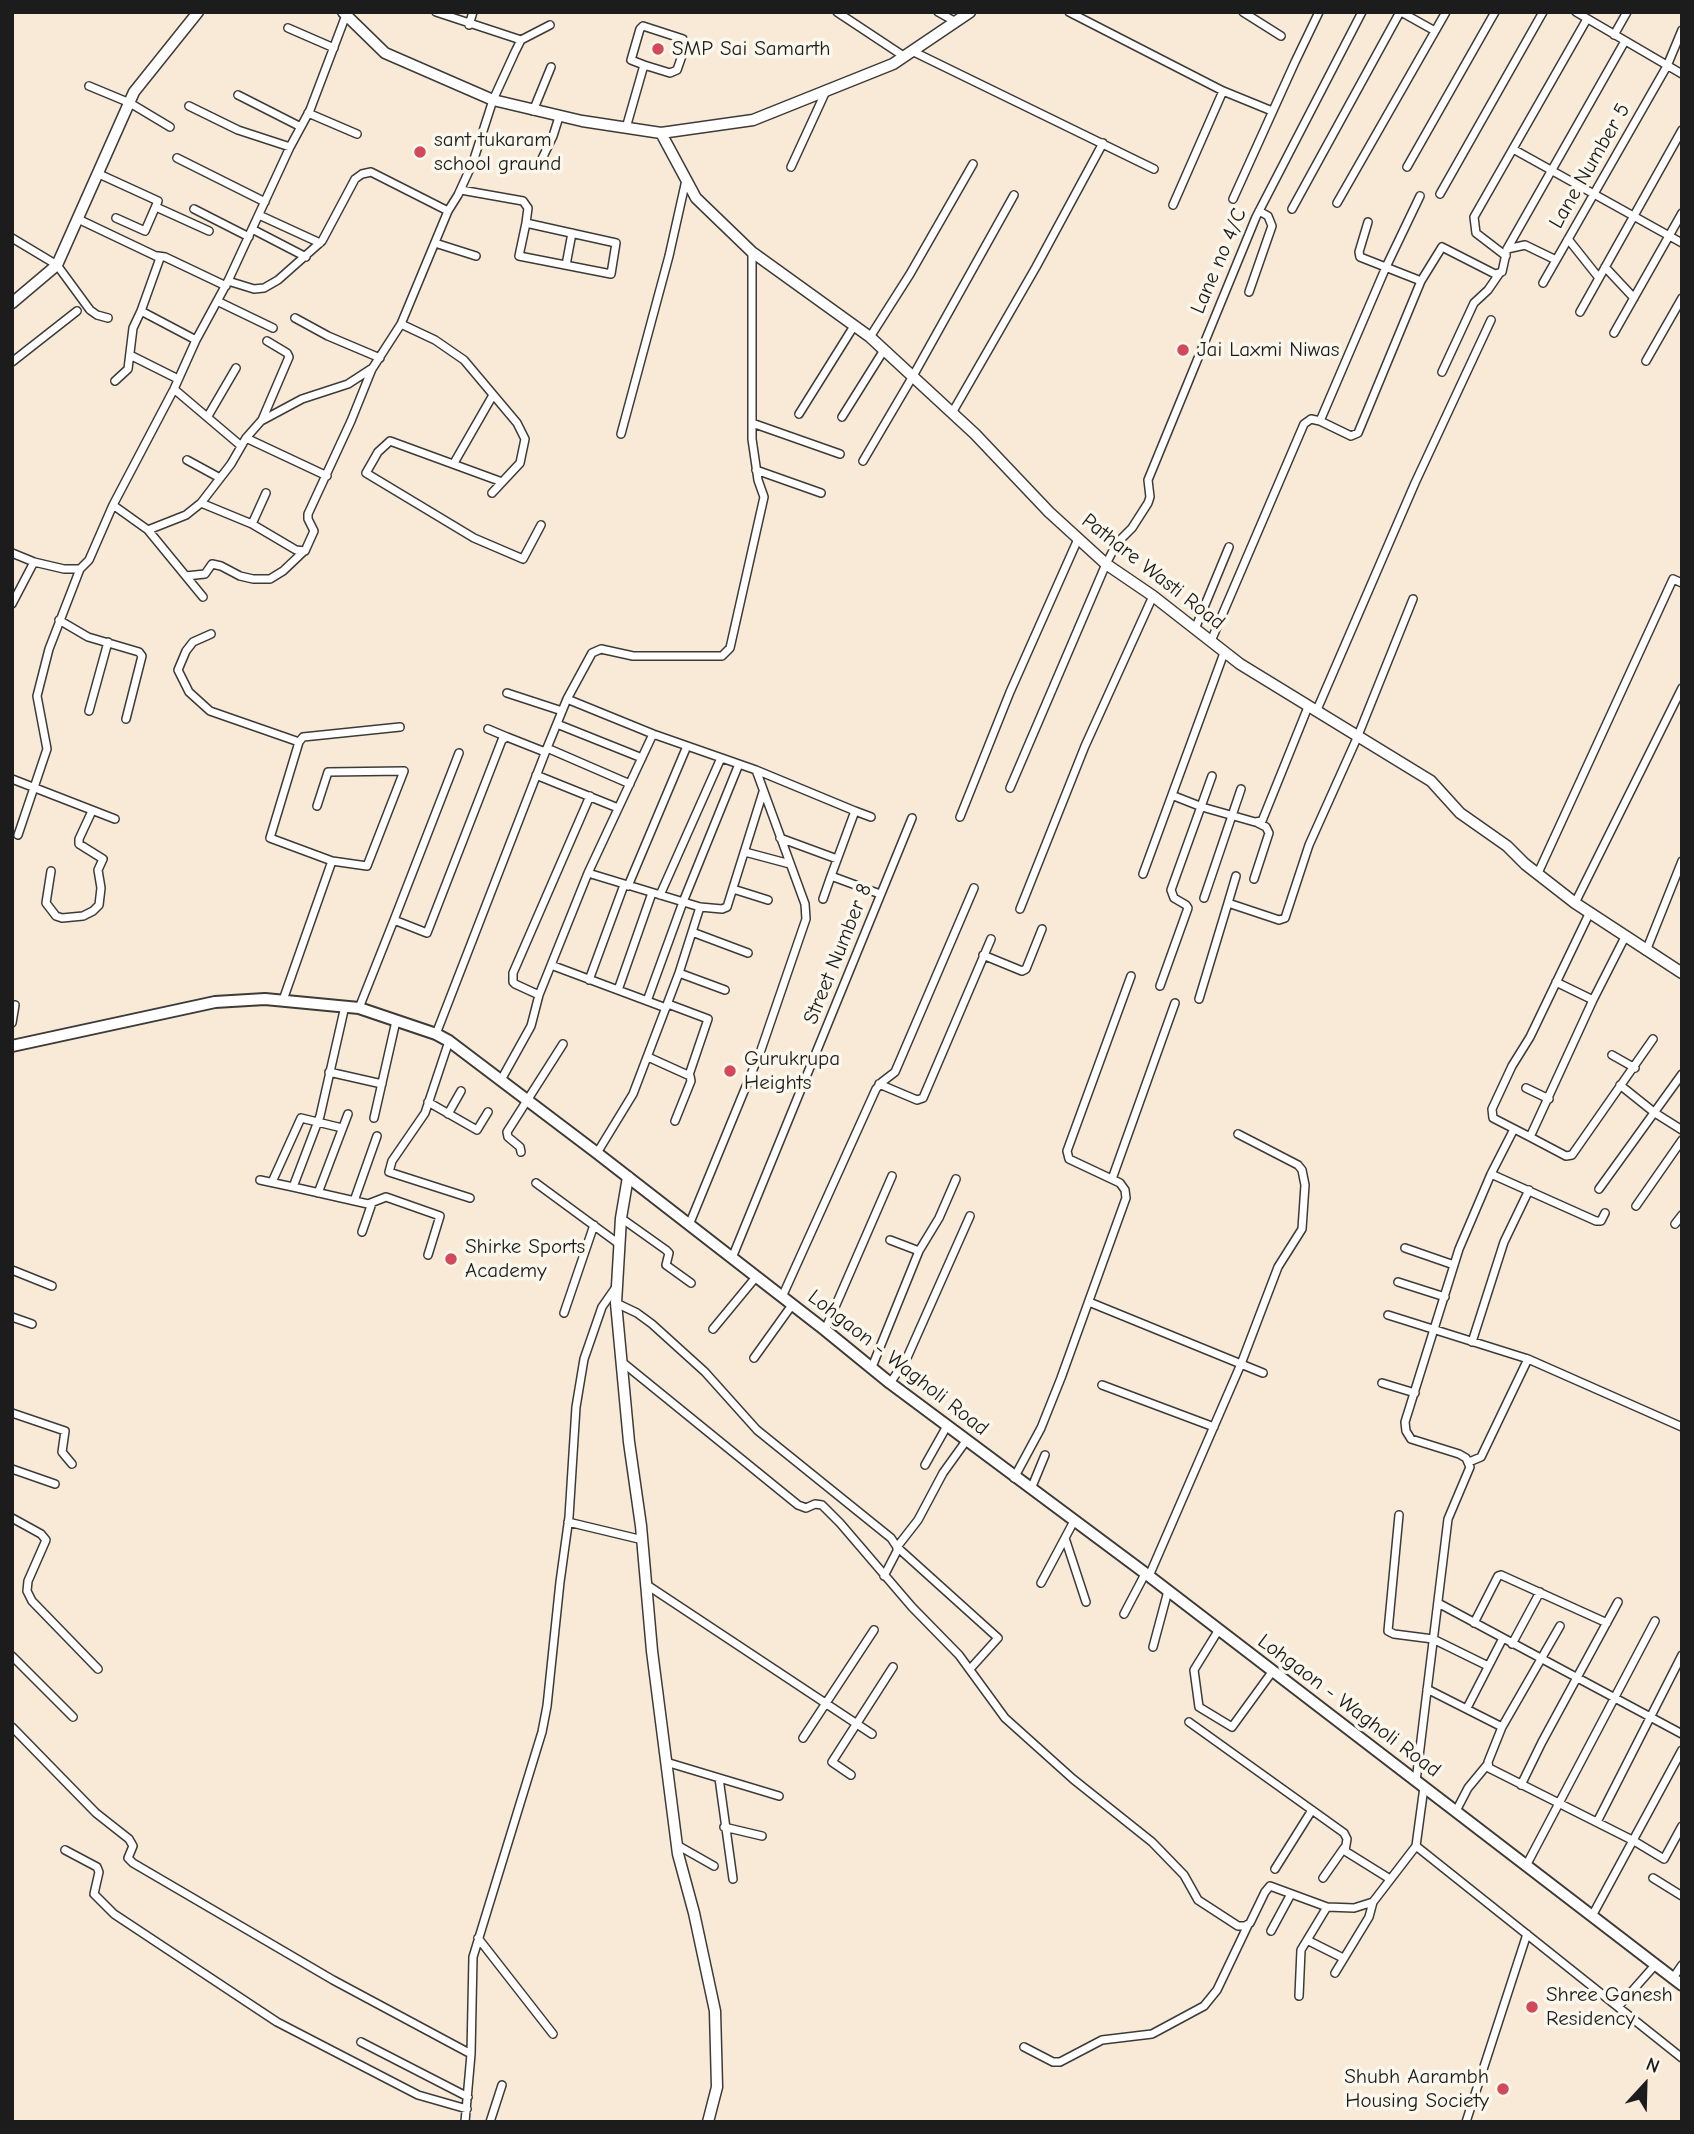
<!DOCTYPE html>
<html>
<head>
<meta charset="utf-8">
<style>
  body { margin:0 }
  #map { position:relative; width:1694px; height:2134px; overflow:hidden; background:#f8ead7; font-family:"Comic Neue",sans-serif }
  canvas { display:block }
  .frame { position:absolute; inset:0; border:14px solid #1c1c1c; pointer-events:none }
  .north { position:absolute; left:1610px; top:2050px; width:70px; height:70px; -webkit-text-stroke:5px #fbf7ec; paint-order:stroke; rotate:22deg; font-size:19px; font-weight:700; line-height:28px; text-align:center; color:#1c1c1c }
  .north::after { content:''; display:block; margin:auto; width:24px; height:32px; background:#1c1c1c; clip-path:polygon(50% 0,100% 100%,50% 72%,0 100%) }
</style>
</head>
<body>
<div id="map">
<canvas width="1694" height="2134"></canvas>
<div class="frame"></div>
<div class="north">N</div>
</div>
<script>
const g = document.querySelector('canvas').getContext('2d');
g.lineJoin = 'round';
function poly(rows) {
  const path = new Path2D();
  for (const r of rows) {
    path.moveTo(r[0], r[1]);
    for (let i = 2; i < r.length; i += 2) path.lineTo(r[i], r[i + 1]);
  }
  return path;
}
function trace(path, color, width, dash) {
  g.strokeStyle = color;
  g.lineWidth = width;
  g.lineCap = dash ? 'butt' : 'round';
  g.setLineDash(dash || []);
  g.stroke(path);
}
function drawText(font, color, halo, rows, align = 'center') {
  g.font = font + ' "Comic Neue",sans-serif';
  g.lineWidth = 7;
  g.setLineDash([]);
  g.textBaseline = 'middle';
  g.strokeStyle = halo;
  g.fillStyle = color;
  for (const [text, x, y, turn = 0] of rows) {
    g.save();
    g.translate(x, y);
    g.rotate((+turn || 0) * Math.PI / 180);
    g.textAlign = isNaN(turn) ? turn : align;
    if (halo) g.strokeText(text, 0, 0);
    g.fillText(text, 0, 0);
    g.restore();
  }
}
const street = poly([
  [436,12,521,40],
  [837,12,905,57],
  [938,12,956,22],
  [1069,12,1223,91,1272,111],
  [1243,12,1281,36],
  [1401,12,1435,31],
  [1576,12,1682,74],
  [469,25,473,12],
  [288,28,334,48],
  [1614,35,1627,12],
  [914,52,1154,169],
  [89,86,130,103,170,127],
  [238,95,301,127],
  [189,106,238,130,290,147],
  [533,111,551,67],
  [308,113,357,134],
  [626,128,644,65,631,60,640,29,643,26,683,39,685,47,677,70,670,73,644,65],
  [1513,149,1682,243],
  [177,158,265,202],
  [538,167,553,136,559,117],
  [791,167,826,91],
  [1407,167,1495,12],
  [99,174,158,201,145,231,116,218],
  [461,190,523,201,528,208,526,223,616,243,611,274,519,256,526,223],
  [1440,194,1543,12],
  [1233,199,1295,62,1319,12],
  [1337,203,1446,12],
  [1173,205,1223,91],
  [156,207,209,231],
  [194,209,249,237],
  [1292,209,1400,12],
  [259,215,320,243],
  [78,219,160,258,141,311,196,340],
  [1368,222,1359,252,1360,257,1421,281],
  [252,229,306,257],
  [12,238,57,265,90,310,97,315,108,318],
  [1568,239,1599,278],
  [435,243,476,256],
  [1507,249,1525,245,1556,260],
  [158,256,165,257,226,286],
  [1506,256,1476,233,1474,217,1587,19],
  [566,265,572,233],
  [1605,267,1634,298],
  [228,281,254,289,264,288,278,280,322,241,355,179,362,174,371,172,448,211],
  [1543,283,1667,66,1682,30],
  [1249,292,1272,226,1268,216,1259,211],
  [217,301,273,328],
  [1580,312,1682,130],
  [295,318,328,336,380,358],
  [401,324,435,340,464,360,517,423,525,439,520,463,492,493],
  [1614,333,1682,213],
  [870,337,910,274,973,164],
  [130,355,178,379],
  [1646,361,1682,298],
  [12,362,77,311],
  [1442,372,1474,303,1488,290,1499,274],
  [115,381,128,369,133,328,141,311],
  [174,389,240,445],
  [952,413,1036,267,1103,143],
  [799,414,854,326],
  [208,416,236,368],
  [842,417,884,350],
  [262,420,289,357,287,353,267,341],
  [1320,421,1351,436,1358,433,1421,281,1442,247,1495,274,1502,272,1507,249,1625,41],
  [752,423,840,454],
  [621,434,669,256,686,180],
  [246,438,327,476],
  [187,460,220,478],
  [863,461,913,376,1014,195],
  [454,463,493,395],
  [756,470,821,493],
  [502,482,390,441,378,452,366,473,474,538,523,559,541,525],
  [201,503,252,524,296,550,305,551,314,531,308,519,308,514,351,421,372,369,401,324,448,211,458,195,473,162,493,100,515,52,521,40,550,25],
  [113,505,148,530,203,597],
  [252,524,266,493],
  [148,530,186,515,201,503,231,464,246,438,261,421,302,399,348,384,371,369],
  [12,553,34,562,64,569,80,569,89,560,113,505,174,389,196,340,228,281,290,147,310,110,346,15],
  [186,576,205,574,212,564,221,566,240,576,253,579,270,579,283,571,303,552],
  [12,604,34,562],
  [59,620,88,637,139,652,142,656,126,719],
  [1195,629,1229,547],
  [211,634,193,642,186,651,178,670,189,692,210,711,299,742],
  [1211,641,1304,424,1311,419,1320,421,1386,267,1420,196],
  [507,693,562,711],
  [567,699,653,734,756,770,805,904,806,919,761,1050,689,1225],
  [89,711,108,642],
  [1316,712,1415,483,1491,320],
  [557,724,642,758],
  [488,729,507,737],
  [547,748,630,784],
  [756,770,855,811,831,876,880,894],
  [536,775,618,808],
  [12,779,115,819],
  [1010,788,1106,564,1117,543,1132,528,1148,503,1150,497,1148,480,1256,217,1362,12],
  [1174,796,1202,807,1255,822,1262,821,1308,707],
  [317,806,328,772,404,771,367,866,332,861],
  [855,811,871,817],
  [960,817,1010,692,1078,539],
  [18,835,47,749,37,696,49,649,80,569],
  [780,838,837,859],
  [745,852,790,864],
  [51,871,46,903,56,916,62,918,83,916,93,911,99,905,101,888,98,870,103,859,79,844,79,839,92,811],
  [588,873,700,907,722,909,727,907,763,792],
  [1538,873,1673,579,1682,583],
  [1143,874,1224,653],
  [1254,879,1269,833,1266,827,1258,823],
  [628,886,687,746],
  [733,889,768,900],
  [660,895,721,758],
  [1204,898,1241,789],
  [823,899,831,876],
  [1228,903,1236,876],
  [1575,903,1682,688],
  [1020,909,1085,746,1153,596],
  [1590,912,1530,1037,1512,1066,1492,1109,1493,1118,1530,1137,1593,1000,1625,937],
  [394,920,459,753],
  [692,932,748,953],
  [1646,951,1682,861],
  [983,955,1022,971,1026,969,1042,929],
  [551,965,666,1008],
  [679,973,725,990],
  [589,980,624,885],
  [1556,982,1593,1000],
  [1160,986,1188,908,1186,905,1174,898,1171,890,1212,776],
  [618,990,652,893],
  [539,995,515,984,513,982,513,973,590,796],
  [1199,999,1228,903,1279,920,1285,918,1309,845,1357,738,1413,599],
  [283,1000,332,861,270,838,299,742,303,737,400,727],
  [647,1001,683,902,739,764],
  [668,1004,708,1019,689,1075],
  [345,1006,320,1116,293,1187,368,1204,386,1197,440,1216,428,1255],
  [359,1008,394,920,427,933,502,740,507,737,545,752],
  [12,1023,15,1005],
  [436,1034,547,748,567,699,592,653,601,649,633,656,722,656,730,648,764,497,758,480,752,439,752,252],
  [449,1041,425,1113,392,1161,389,1172,470,1198],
  [1612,1055,1635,1068],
  [648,1057,690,1076,691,1081,675,1121],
  [329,1072,382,1084],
  [501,1080,531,1026,539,995,588,873,653,734],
  [879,1084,917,1100,923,1098,991,939],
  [1620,1085,1655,1113,1682,1130],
  [1526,1088,1549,1099],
  [428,1102,477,1130,488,1112],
  [448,1114,461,1091],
  [374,1118,396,1021],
  [1530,1137,1566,1156,1572,1155,1653,1039],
  [521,1152,520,1147,508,1137,507,1132,563,1044],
  [597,1153,633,1094,679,973,700,907],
  [1491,1174,1596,1221,1601,1221,1605,1213],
  [1112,1179,1175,1003],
  [260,1180,293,1187],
  [272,1182,301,1118,342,1128],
  [536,1183,619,1244],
  [1599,1189,1682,1074],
  [318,1193,348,1114],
  [354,1201,377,1136],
  [1636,1206,1682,1140],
  [621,1218,666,1250,669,1253,666,1265,691,1283],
  [1675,1224,1682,1215],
  [362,1232,372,1203],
  [890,1240,919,1251],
  [1405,1248,1454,1265],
  [732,1258,912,818],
  [12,1270,52,1286],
  [1398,1282,1445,1297],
  [782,1297,876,1089,882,1082,895,1072,974,888],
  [1089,1302,1263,1373],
  [616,1303,637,1313,652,1324,705,1372,757,1430,891,1538,897,1547,897,1551,884,1576],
  [564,1313,594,1225],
  [1388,1315,1528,1359,1682,1427],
  [12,1317,32,1324],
  [713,1329,756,1277],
  [825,1330,892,1176],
  [1472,1342,1504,1242,1529,1190],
  [754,1358,792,1305],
  [622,1362,798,1505,806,1508,815,1504,822,1505,840,1523,912,1607,959,1655,1005,1718,1073,1779,1152,1842,1184,1875,1198,1900,1238,1926,1245,1926,1250,1923,1265,1892,1270,1886,1327,1907,1354,1908,1373,1902,1416,1846],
  [872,1367,919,1251,939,1218,956,1179],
  [890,1383,906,1360,970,1216],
  [1382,1383,1415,1393],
  [1102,1385,1214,1427],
  [12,1413,65,1431,62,1452,72,1464],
  [966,1441,943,1473,918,1520,897,1547,998,1638,970,1669],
  [1469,1462,1481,1457,1528,1359],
  [925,1465,947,1426],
  [12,1469,55,1484],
  [1014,1478,1041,1428,1061,1378,1126,1198,1125,1190,1120,1183,1069,1159,1067,1151,1131,976],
  [1031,1489,1045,1455],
  [1399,1515,1388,1631,1394,1634,1433,1639,1488,1666],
  [12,1518,41,1534,46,1540,28,1581,27,1591,32,1601,98,1669],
  [568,1522,643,1540],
  [1065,1538,1086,1602],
  [1149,1576,1241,1364,1278,1267,1302,1229,1305,1185,1302,1170,1298,1165,1238,1134],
  [1041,1583,1074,1521],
  [647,1585,872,1734],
  [1438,1603,1682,1734],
  [1124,1614,1145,1574],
  [1474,1623,1498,1576,1501,1575,1607,1623],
  [1560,1626,1502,1727,1488,1762,1489,1768,1634,1841,1664,1859,1682,1826],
  [1218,1631,1194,1670,1199,1707,1232,1727,1272,1672],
  [1512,1644,1540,1592],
  [1153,1647,1168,1591],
  [12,1656,73,1717],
  [1427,1689,1502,1727],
  [1467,1708,1503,1638],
  [1189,1722,1344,1833,1347,1839,1345,1851,1390,1879],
  [12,1727,96,1813,129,1839,133,1846,128,1858,133,1863,333,1980,471,2054,473,1957,542,1732,547,1706,560,1582,569,1517,576,1407,584,1359,602,1307,616,1287],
  [803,1738,874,1630],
  [666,1762,779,1796],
  [851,1775,832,1762,893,1667],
  [719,1778,733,1879],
  [1416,1781,1448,1519,1470,1467,1466,1458,1459,1454,1411,1439,1406,1431,1405,1422,1459,1249,1491,1174,1514,1129],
  [1521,1785,1542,1742,1618,1602],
  [1424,1787,1416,1846,1682,2058],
  [1456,1811,1468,1788,1487,1765],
  [1597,1822,1682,1655],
  [724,1827,762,1836],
  [677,1845,714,1866],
  [65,1850,97,1867,99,1872,94,1894,114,1914,277,2022,418,2095,467,2109],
  [1527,1864,1655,1621],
  [1275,1869,1312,1810],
  [1323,1878,1344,1848],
  [1653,1878,1682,1896],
  [1592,1916,1682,1750],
  [1271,1931,1291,1894],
  [478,1938,553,2034],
  [1307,1940,1343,1958],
  [1335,1973,1369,1917,1373,1902],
  [1673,1978,1682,1965],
  [1299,1996,1301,1950,1327,1907],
  [1618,2007,1656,1964],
  [361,2042,468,2097],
  [1024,2047,1053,2062,1060,2062,1102,2040,1152,2034,1204,2006,1217,1990,1248,1925],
  [465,2122,471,2054],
  [490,2122,502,2085],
  [1466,2122,1527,1934]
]);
const secondary = poly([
  [343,12,385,53,493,100,582,121,661,133,753,120,893,64,970,12],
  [661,133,696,198,752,252,870,337,975,434,1049,512,1106,564,1153,596,1240,664,1431,781,1460,813,1507,846,1525,864,1575,903,1682,973],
  [12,303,57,265,134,92,198,12],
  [628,1177,621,1218,616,1303,629,1442,641,1526,652,1651,678,1854,694,1913,715,2011,717,2087,708,2122]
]);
const primary = poly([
  [12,1046,215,1002,265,999,359,1008,436,1034,449,1041,597,1153,825,1330,890,1383,1149,1576,1682,1985]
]);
trace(street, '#3d3b38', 10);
trace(secondary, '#3d3b38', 13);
trace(primary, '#3d3b38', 14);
trace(street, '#fff', 7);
trace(secondary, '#fff', 10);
trace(primary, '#fff', 10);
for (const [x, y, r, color] of [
  [658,49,7,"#d1495b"],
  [420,152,7,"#d1495b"],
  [1183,350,7,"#d1495b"],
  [730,1071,7,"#d1495b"],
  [451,1259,7,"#d1495b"],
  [1532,2007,7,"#d1495b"],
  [1503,2089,7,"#d1495b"]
]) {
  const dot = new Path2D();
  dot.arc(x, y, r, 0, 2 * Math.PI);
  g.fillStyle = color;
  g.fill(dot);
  trace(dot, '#fbf7ec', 2.5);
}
drawText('21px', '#1c1c1c', '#fbf7ec', [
  ["SMP Sai Samarth",672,49],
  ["sant tukaram",434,140],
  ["school graund",434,164],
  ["Jai Laxmi Niwas",1197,350],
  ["Gurukrupa",744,1059],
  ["Heights",744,1083],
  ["Shirke Sports",465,1247],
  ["Academy",465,1271],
  ["Shree Ganesh",1546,1995],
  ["Residency",1546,2019],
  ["Shubh Aarambh",1489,2077,"right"],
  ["Housing Society",1489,2101,"right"]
], 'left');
drawText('21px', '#1c1c1c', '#fbf7ec', [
  ["Lane Number 5",1590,166,-60],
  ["Lane no 4/C",1219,261,-67],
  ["Pathare Wasti Road",1153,572,38],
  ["Street Number 8",838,954,-68],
  ["Lohgaon - Wagholi Road",898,1363,38],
  ["Lohgaon - Wagholi Road",1349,1706,37]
]);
</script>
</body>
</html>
